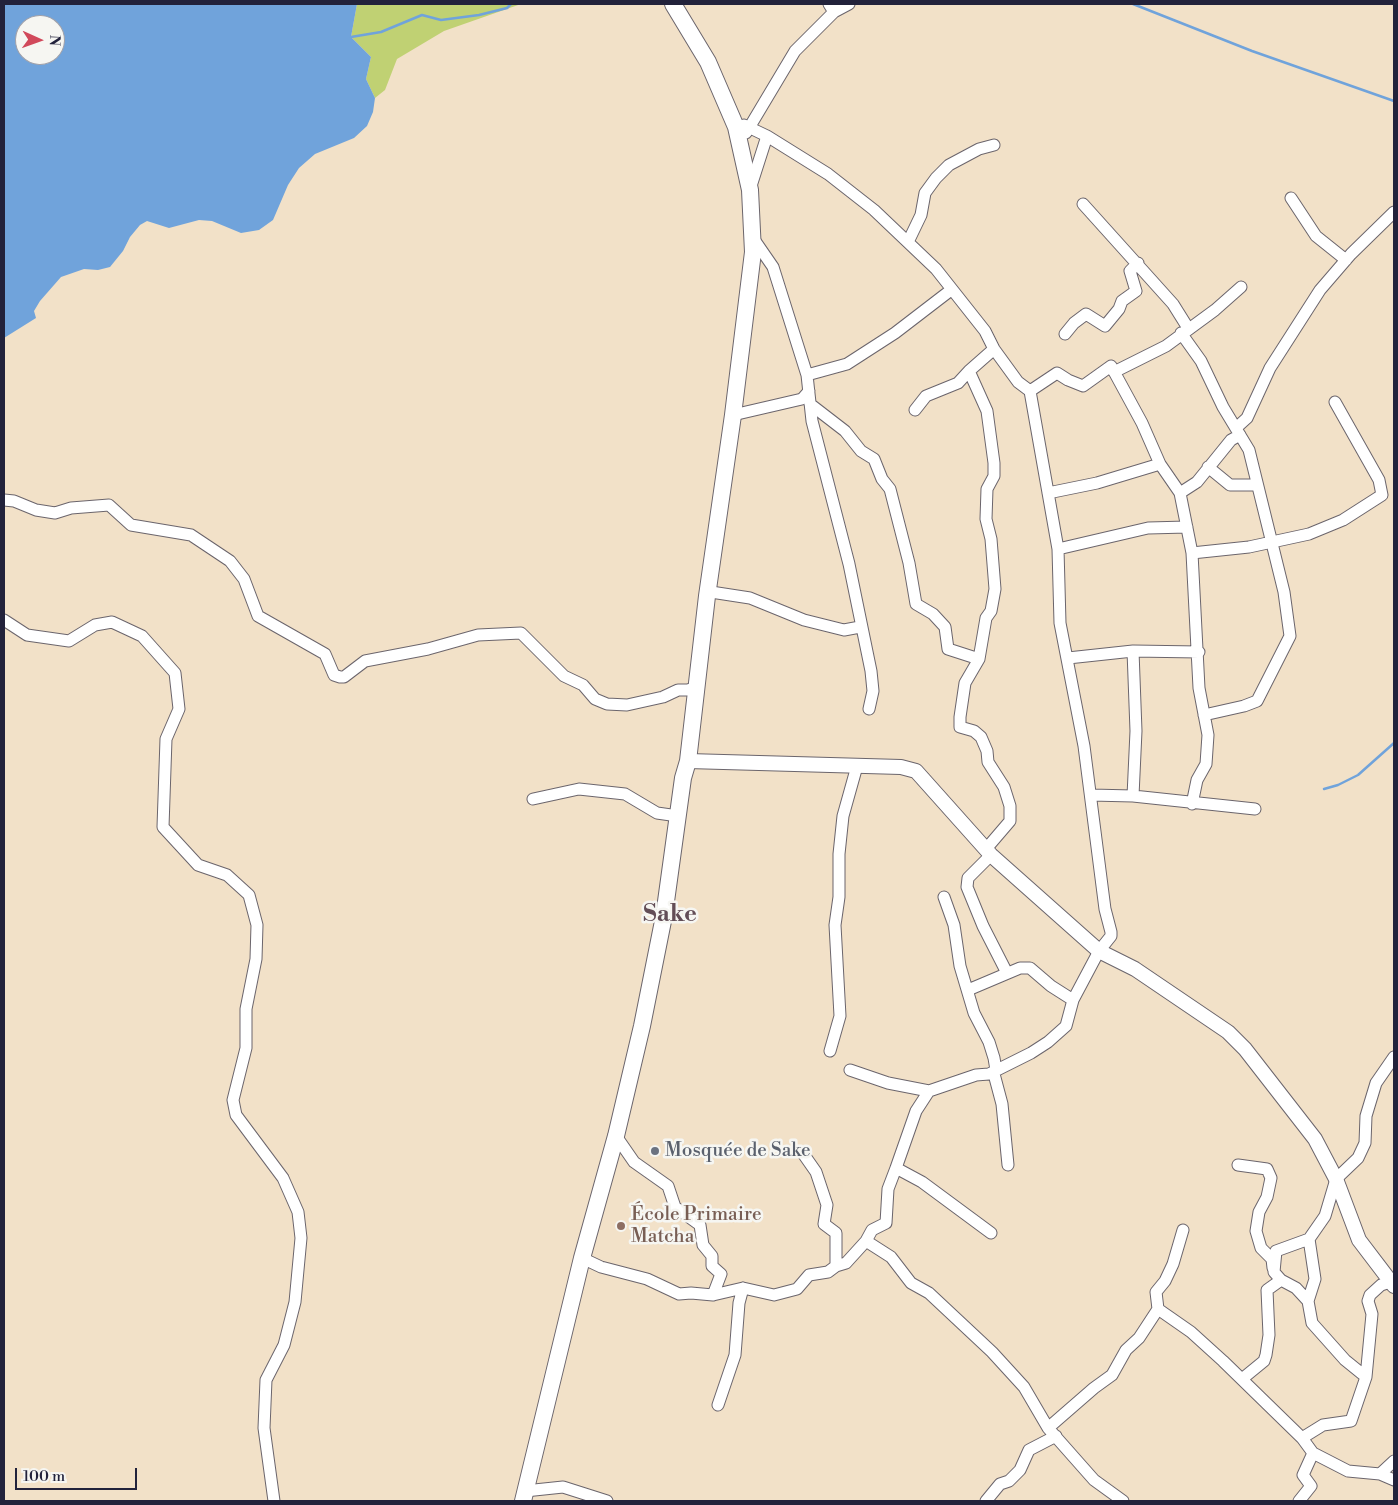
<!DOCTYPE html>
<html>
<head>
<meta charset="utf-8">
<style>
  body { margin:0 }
  #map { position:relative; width:1398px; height:1505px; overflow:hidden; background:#f2e1c8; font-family:"Libre Bodoni",serif }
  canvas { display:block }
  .frame { position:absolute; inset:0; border:5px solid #22223b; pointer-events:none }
  .north { position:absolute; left:15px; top:15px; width:50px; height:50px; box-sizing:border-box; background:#f6f6f2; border:1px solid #a1a1a9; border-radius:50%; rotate:92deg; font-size:14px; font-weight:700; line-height:20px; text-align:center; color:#22223b }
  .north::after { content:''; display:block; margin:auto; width:18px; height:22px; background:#d1495b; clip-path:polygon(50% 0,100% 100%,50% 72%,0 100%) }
  .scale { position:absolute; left:15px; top:1468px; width:122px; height:22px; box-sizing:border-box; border:2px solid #22223b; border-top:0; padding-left:6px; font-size:15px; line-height:18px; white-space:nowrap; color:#22223b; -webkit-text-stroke:4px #f6f6f2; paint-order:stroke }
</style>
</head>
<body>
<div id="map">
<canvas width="1398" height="1505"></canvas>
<div class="frame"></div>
<div class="north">N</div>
<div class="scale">100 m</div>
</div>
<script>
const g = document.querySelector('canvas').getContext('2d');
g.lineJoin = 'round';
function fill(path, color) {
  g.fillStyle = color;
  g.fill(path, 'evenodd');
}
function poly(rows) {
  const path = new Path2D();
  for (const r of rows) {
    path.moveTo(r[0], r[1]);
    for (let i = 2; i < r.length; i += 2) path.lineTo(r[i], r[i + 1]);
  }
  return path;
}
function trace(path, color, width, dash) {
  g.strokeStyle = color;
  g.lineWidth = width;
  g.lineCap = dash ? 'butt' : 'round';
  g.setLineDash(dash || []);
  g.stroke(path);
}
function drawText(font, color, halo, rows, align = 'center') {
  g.font = font + ' "Libre Bodoni",serif';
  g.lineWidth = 5;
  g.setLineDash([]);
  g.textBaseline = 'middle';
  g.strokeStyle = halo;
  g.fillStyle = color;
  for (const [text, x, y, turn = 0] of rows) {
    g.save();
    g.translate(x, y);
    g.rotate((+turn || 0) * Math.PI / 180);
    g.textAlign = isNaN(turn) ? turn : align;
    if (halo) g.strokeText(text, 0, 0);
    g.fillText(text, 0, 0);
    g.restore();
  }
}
fill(poly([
  [357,4,521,4,444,31,397,59,385,90,375,98,366,79,371,57,351,37]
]), '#c0d173');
fill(poly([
  [4,4,357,4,351,37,371,57,366,79,375,98,373,112,367,126,354,138,315,154,299,168,288,185,273,220,259,230,241,233,212,221,199,220,169,228,147,221,140,225,130,237,123,251,110,267,98,270,84,269,61,277,40,301,34,311,36,318,4,338],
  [25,25,55,25,55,55,25,55]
]), '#70a3db');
trace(poly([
  [1133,4,1252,51,1394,101],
  [351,37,381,32,422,15,441,20,479,15,507,8,511,4],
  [1324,789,1338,785,1358,775,1394,743]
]), '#70a3db', 2.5);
const minor = poly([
  [829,4,834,12,849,4],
  [736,127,744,125,767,136,828,174,874,210,936,269,985,331,994,349,1018,382,1030,391,1058,549,1060,623,1084,746,1105,909,1111,932,1111,936,1099,951,1073,1000,1066,1026,1048,1042,1031,1053,989,1074,976,1075,929,1091,888,1083,850,1070],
  [746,133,795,51,834,12],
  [751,186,767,136],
  [1291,198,1316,236,1346,260],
  [1083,204,1173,304,1188,328],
  [753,238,773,267,807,375,812,421,849,564,871,671,873,691,869,709],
  [908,242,921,215,925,193,936,178,949,165,979,149,994,145],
  [1181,333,1201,361,1223,407,1249,450,1284,592,1290,636,1257,701,1244,706,1204,715],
  [1065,334,1074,323,1086,314,1105,326,1119,309,1122,301,1136,291,1130,271,1138,263],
  [1114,372,1166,346,1215,310,1241,287],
  [807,375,847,364,895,333,951,290],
  [1030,391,1057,373,1068,380,1083,386,1111,366,1142,423,1160,464,1180,493,1192,553,1199,688,1208,735,1206,764,1197,780,1192,804],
  [810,404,845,431,861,451,874,459,882,479,890,489,909,563,916,604,933,614,945,627,948,649,979,659],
  [915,410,926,396,958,383,969,371],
  [733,415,802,399,809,391],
  [1236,428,1247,418,1270,368,1320,290,1351,254,1394,212],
  [1208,467,1230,485,1257,485],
  [1048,493,1097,483,1160,464],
  [1180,493,1197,482,1231,440,1240,435],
  [4,500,14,501,36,510,55,513,71,508,109,505,131,525,191,535,230,561,244,579,258,616,325,654,334,675,340,677,344,677,365,661,428,649,478,635,521,633,564,676,583,685,595,699,607,704,627,705,663,697,678,690,687,690,695,688],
  [1058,549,1148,528,1187,527],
  [1192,553,1249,547,1309,534,1343,520,1382,495,1379,480,1335,402],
  [707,596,711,592,750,598,804,620,844,630,860,627],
  [4,620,27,635,69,641,95,625,112,622,142,636,175,673,179,709,166,739,163,827,198,865,227,875,249,895,257,925,256,959,246,1009,246,1048,233,1100,236,1115,283,1178,298,1212,301,1238,295,1302,284,1345,266,1380,264,1428,274,1501],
  [1133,651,1136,731,1133,796],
  [1068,658,1133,651,1199,652],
  [1091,795,1133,796,1255,809],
  [533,799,579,789,625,794,657,813,678,816],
  [986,849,1010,821,1010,806,1004,787,988,762,987,751,981,737,974,731,960,727,960,717,965,683,979,659,986,618,991,611,995,589,991,539,986,519,987,489,994,476,994,463,987,411,969,371,994,349],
  [991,855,968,878,967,887,983,926,1007,973],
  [944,897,954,925,960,966,974,1013,989,1042,994,1058,996,1070,994,1074,1002,1104,1008,1165],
  [968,990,1020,968,1030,968,1051,986,1073,1000],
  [830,1051,840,1016,835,925,839,897,839,854,843,816,857,766],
  [929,1091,916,1111,896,1168,922,1182,991,1233],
  [616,1136,634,1162,668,1186,675,1207,700,1225,703,1245,712,1256,712,1266,721,1274,713,1295],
  [802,1152,816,1172,827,1205,824,1224,836,1233,836,1266],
  [1238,1165,1267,1169,1271,1178,1267,1197,1259,1212,1256,1231,1261,1248,1272,1259,1273,1268],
  [1183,1230,1173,1264,1165,1281,1156,1292,1158,1309,1191,1332,1223,1361,1302,1438,1313,1453,1348,1471,1380,1474,1394,1461],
  [1309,1239,1315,1279,1308,1301,1312,1323,1345,1360,1366,1377],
  [866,1241,872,1230,886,1223,888,1189,896,1168],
  [582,1258,601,1267,647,1279,679,1294,691,1293,713,1295,743,1288,774,1295,797,1289,809,1275,828,1272,836,1266,846,1263,866,1241,891,1257,911,1283,929,1293,992,1352,1024,1387,1048,1428,1094,1480,1123,1501],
  [1281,1280,1296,1288,1308,1301],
  [1242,1379,1264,1361,1266,1355,1269,1335,1267,1290,1281,1280,1274,1272,1276,1251,1309,1239,1325,1216,1336,1179,1358,1158,1365,1143,1366,1116,1376,1083,1394,1057],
  [718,1405,735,1355,739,1303,743,1288],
  [1048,1428,1094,1388,1112,1375,1126,1350,1139,1338,1158,1309],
  [1302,1438,1323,1425,1351,1421,1366,1377,1372,1314,1368,1301,1370,1295,1381,1285,1390,1282],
  [1380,1474,1394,1480],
  [525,1491,563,1487,607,1501],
  [986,1501,1000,1484,1009,1481,1020,1470,1029,1450,1056,1436],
  [1299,1501,1311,1486,1303,1475,1313,1453]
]);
const major = poly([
  [688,761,901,767,916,771,991,855,1099,951,1135,969,1228,1032,1245,1049,1315,1139,1336,1179,1359,1240,1394,1286]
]);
const highway = poly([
  [523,1501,582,1258,616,1136,642,1026,664,916,683,778,688,761,707,596,733,415,753,252,750,190,736,127,708,62,673,4]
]);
trace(minor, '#6b656c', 13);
trace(major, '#6b656c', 16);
trace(highway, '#6b656c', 18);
trace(minor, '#fff', 11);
trace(major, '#fff', 14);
trace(highway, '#fff', 16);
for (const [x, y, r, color] of [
  [655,1151,5,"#6b7280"],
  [621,1226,5,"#8d6e63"]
]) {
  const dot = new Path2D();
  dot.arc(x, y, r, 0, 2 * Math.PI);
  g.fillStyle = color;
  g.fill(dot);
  trace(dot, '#f6f6f2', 2);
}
drawText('19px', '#5b616d', '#f6f6f2', [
  ["Mosquée de Sake",665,1151]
], 'left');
drawText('19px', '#785e54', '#f6f6f2', [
  ["École Primaire",631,1215],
  ["Matcha",631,1237]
], 'left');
drawText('bold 24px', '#624d56', '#f6f6f2', [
  ["Sake",670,915]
]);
</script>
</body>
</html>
